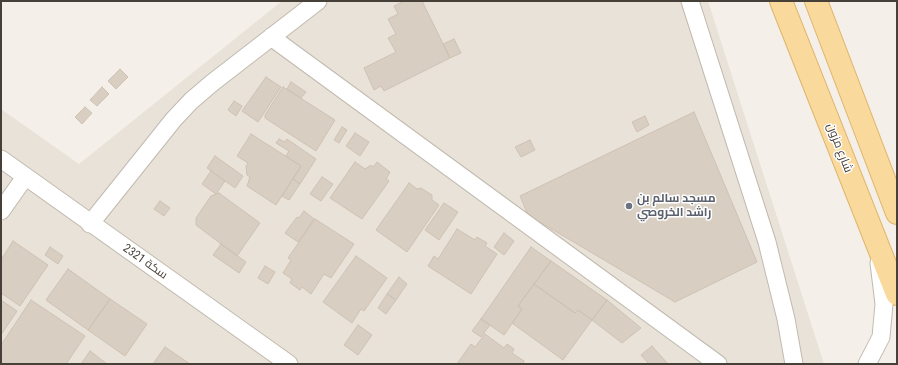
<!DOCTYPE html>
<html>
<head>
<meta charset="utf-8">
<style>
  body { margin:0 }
  #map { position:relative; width:898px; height:365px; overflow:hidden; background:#f4f0e9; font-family:"Roboto Condensed",sans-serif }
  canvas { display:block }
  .frame { position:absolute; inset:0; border:2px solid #474038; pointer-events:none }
</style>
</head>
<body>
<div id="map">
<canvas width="898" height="365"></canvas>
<div class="frame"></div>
</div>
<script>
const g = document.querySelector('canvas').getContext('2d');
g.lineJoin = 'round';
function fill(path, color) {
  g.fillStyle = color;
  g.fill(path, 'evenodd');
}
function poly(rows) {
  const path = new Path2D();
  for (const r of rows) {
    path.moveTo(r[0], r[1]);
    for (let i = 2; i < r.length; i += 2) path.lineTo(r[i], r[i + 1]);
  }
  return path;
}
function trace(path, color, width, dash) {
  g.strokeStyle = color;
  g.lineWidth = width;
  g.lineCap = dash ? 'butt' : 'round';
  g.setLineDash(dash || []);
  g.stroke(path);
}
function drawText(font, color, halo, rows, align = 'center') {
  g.font = font + ' "Roboto Condensed",Cairo,sans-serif';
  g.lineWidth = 3;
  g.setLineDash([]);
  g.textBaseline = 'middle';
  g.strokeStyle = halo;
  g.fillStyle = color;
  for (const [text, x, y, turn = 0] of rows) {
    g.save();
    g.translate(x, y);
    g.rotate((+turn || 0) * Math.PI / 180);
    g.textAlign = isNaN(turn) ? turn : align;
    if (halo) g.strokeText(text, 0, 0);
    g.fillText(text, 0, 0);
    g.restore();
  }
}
fill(poly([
  [282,1,708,1,824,364,1,364,1,109,79,164]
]), '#e8e2d8');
const building = poly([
  [404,1,422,1,450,58,384,91,381,86,374,90,364,68,396,52,388,38,396,34,388,19,398,14,394,6,404,1],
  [454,39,461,53,450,58,443,44,454,39],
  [120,69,128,77,116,89,108,81,120,69],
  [266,77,281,87,258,122,242,111,266,77],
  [291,82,306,92,301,98,287,89,291,82],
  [102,87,109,94,97,106,90,100,102,87],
  [283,87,335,120,316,151,265,118,265,115,283,87],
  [234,101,242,106,236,116,228,110,234,101],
  [85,107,92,113,82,124,75,117,85,107],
  [694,112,757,262,675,302,528,215,520,196,694,112],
  [645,116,649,125,637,132,632,122,645,116],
  [342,127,347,130,339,143,334,140,342,127],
  [355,133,369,142,360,156,346,146,355,133],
  [251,134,301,166,276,205,247,186,250,177,247,175,246,166,248,163,237,156,251,134],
  [279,139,285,142,287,139,316,159,300,184,293,179,301,166,286,156,289,151,276,143,279,139],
  [530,140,535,150,521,157,515,147,530,140],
  [215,156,243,176,235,188,207,168,215,156],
  [355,162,365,169,371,165,373,167,377,162,390,172,386,179,389,181,362,219,330,198,355,162],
  [211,171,225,181,216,194,202,184,211,171],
  [322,177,333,184,321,201,310,194,322,177],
  [293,179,300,184,289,200,282,196,293,179],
  [409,183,417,189,421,188,432,195,432,200,439,205,407,252,376,230,409,183],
  [219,193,260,223,237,256,196,225,196,218,211,196,219,193],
  [160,201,170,208,164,216,154,209,160,201],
  [444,203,458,212,439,240,425,230,444,203],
  [304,211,314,219,298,242,285,233,297,217,299,218,304,211],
  [315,219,354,244,331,278,324,274,311,294,302,287,300,290,290,283,292,279,283,273,291,260,288,258,315,219],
  [457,229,475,240,477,237,487,243,485,246,497,254,471,294,428,266,434,256,438,259,457,229],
  [504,233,514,241,504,255,494,247,504,233],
  [13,241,48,265,20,306,1,293,1,260,13,241],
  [221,244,246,262,239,273,213,255,221,244],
  [50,247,63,256,58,264,45,255,50,247],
  [531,247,551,261,518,306,522,309,504,335,481,319,531,247],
  [356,256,387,278,364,311,361,309,352,323,323,302,356,256],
  [551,261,607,300,592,320,578,310,575,313,534,284,551,261],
  [265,266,275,272,268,284,258,278,265,266],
  [68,269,110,299,88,330,46,300,68,269],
  [399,277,407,284,396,300,387,294,399,277],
  [534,284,575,313,578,310,592,320,563,360,512,323,522,309,518,306,534,284],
  [387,294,396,300,386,314,378,308,387,294],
  [110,299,147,324,125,356,88,330,110,299],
  [1,300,17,311,1,335,1,300],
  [31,300,85,336,66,364,1,364,1,345,31,300],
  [607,300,641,328,622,343,592,320,607,300],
  [481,319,490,325,481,337,472,331,481,319],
  [358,325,372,335,358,355,344,345,358,325],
  [485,334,504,348,507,344,514,349,512,353,524,361,523,364,457,364,471,344,475,347,485,334],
  [652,346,668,364,649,364,641,355,652,346],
  [165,347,190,364,153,364,165,347],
  [90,351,107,364,81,364,90,351]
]);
fill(building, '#d8cec2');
trace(building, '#d0c2b3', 1);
const street = poly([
  [690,1,767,242,786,319,794,364],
  [271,37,718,364],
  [1,159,289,364],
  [1,211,25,177],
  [90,224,174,119,191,101,212,83,318,1],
  [867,364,881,337,884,304,879,263]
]);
const primary = poly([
  [781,1,897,294],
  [816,1,897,213]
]);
trace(street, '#c2baaf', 19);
trace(primary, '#dfb56c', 24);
trace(street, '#fff', 17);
trace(primary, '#fad99c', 22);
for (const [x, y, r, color] of [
  [629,206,4,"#6b7280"]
]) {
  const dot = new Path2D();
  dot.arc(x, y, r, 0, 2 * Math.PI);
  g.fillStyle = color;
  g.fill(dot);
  trace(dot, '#fff', 1.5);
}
drawText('12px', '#474038', '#fff', [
  ["شارع مزون",839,148,69],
  ["سكة 2321",145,262,35]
]);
drawText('bold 12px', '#5b616d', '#fff', [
  ["مسجد سالم بن",637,199],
  ["راشد الخروصي",637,213]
], 'left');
</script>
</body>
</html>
